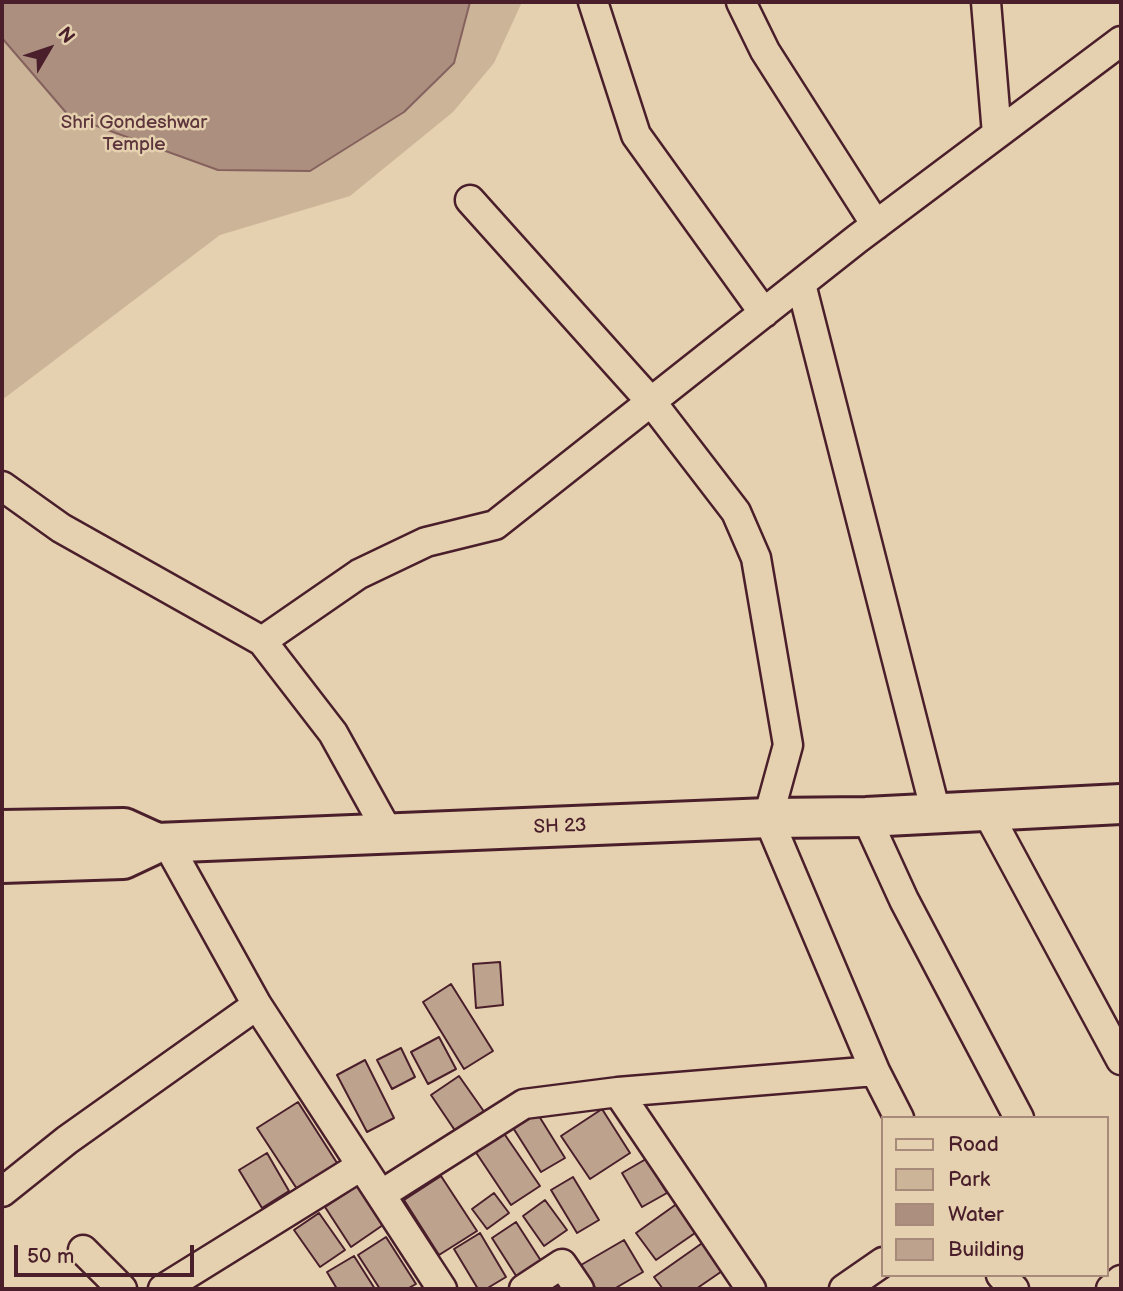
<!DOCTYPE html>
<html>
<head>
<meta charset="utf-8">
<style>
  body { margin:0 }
  #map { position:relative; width:1123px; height:1291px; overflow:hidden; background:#e5d1af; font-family:"Balsamiq Sans",sans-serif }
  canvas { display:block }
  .frame { position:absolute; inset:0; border:4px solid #4a1f2b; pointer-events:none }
  .legend { position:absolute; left:881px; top:1116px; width:228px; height:161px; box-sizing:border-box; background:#e5d1af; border:2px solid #a78a7a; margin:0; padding:9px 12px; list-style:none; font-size:21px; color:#4a1f2b }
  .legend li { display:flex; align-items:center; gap:14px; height:35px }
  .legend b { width:35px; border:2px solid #a78a7a }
  .north { position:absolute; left:14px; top:14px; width:70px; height:70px; -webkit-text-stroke:5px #e5d1af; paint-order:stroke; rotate:51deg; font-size:19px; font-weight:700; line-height:28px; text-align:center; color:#4a1f2b }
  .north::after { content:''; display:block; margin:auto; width:24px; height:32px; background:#4a1f2b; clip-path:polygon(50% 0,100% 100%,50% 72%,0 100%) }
  .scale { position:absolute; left:14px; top:1245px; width:180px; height:32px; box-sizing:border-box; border:4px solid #4a1f2b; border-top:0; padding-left:9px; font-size:21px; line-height:24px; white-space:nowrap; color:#4a1f2b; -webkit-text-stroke:5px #e5d1af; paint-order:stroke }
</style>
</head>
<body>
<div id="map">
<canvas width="1123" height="1291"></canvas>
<div class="frame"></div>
<ul class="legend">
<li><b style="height:9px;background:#e5d1af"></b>Road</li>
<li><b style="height:19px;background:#ccb499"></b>Park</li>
<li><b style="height:19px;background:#ac8f7e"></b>Water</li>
<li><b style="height:19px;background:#bda28d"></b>Building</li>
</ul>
<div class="north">N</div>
<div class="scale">50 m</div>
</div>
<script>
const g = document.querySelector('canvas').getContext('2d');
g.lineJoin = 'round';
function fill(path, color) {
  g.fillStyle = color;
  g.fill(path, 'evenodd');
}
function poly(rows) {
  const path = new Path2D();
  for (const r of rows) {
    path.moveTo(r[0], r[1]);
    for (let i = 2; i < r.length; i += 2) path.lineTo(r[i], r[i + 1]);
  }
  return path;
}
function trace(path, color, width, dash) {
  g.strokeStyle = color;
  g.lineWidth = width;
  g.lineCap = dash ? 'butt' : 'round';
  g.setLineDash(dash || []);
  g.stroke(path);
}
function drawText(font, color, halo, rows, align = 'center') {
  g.font = font + ' "Balsamiq Sans",sans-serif';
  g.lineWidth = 5;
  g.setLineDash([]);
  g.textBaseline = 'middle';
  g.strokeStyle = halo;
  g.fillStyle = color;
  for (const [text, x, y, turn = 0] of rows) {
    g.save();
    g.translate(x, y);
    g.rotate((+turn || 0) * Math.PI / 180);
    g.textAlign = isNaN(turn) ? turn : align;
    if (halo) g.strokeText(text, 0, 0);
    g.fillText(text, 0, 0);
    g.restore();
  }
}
fill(poly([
  [2,2,522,2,494,63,453,112,350,196,220,235,2,400]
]), '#ccb499');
const water = poly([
  [2,2,470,2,454,63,404,112,310,171,218,170,69,116,2,38,2,2]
]);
fill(water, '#ac8f7e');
trace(water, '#85625d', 2);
const building = poly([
  [500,962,503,1005,476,1008,473,964,500,962],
  [451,984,493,1051,464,1069,423,1002,451,984],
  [439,1037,456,1069,428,1084,411,1052,439,1037],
  [401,1048,415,1077,392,1089,377,1060,401,1048],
  [365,1060,394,1118,367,1132,337,1075,365,1060],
  [459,1076,485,1113,456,1132,431,1095,459,1076],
  [298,1102,339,1166,299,1192,257,1128,298,1102],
  [534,1108,565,1158,541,1172,510,1123,534,1108],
  [602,1109,630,1153,590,1179,561,1136,602,1109],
  [503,1132,540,1186,511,1205,475,1151,503,1132],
  [267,1153,289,1191,262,1208,239,1170,267,1153],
  [646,1159,667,1193,642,1207,622,1173,646,1159],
  [441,1176,477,1231,439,1255,404,1200,441,1176],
  [573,1177,599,1220,577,1233,551,1190,573,1177],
  [357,1186,383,1225,351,1247,325,1207,357,1186],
  [494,1193,509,1213,487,1229,472,1209,494,1193],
  [545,1200,567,1230,544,1246,523,1216,545,1200],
  [678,1203,698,1231,656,1260,636,1233,678,1203],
  [319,1213,345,1250,320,1267,294,1230,319,1213],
  [516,1222,545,1267,520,1282,492,1238,516,1222],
  [480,1233,506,1277,486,1289,478,1289,454,1249,480,1233],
  [386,1237,416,1284,407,1289,380,1289,358,1255,386,1237],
  [708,1239,728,1267,696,1289,663,1289,654,1277,708,1239],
  [624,1240,643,1272,614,1289,596,1289,581,1265,624,1240],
  [354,1256,375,1289,337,1289,327,1272,354,1256]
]);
fill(building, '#bda28d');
trace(building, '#4a1f2b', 2);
const street = poly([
  [593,2,636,135,764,313],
  [741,2,765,51,876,225],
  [986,2,997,134],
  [470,200,653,404,736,512,756,558,788,745,768,818,875,1071],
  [801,284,936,813],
  [2,486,61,528,262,641,333,733,389,834],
  [262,641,359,574,426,542,495,525,857,239,1121,41],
  [986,810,1121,1060],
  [866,817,904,900,1019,1118],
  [167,843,257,1005,442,1289],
  [618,1092,751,1289],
  [2,1192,67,1140,257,1005],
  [382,1194,524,1104,618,1092,875,1071,899,1118],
  [83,1250,122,1289],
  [1001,1275,1014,1289],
  [163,1289,361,1166],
  [524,1289,562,1264,579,1289],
  [844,1289,883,1262],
  [1111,1289,1121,1280]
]);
const primary = poly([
  [2,830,124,828,157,843,768,818,866,817,1121,804],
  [2,863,123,859,157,843]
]);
trace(street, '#4a1f2b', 33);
trace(primary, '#4a1f2b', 44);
trace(street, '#e5d1af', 28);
trace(primary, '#e5d1af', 38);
drawText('19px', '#5e353c', '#e5d1af', [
  ["Shri Gondeshwar",134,123],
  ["Temple",134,145]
]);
drawText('19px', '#4a1f2b', '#e5d1af', [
  ["SH 23",560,827,-2]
]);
</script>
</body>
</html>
